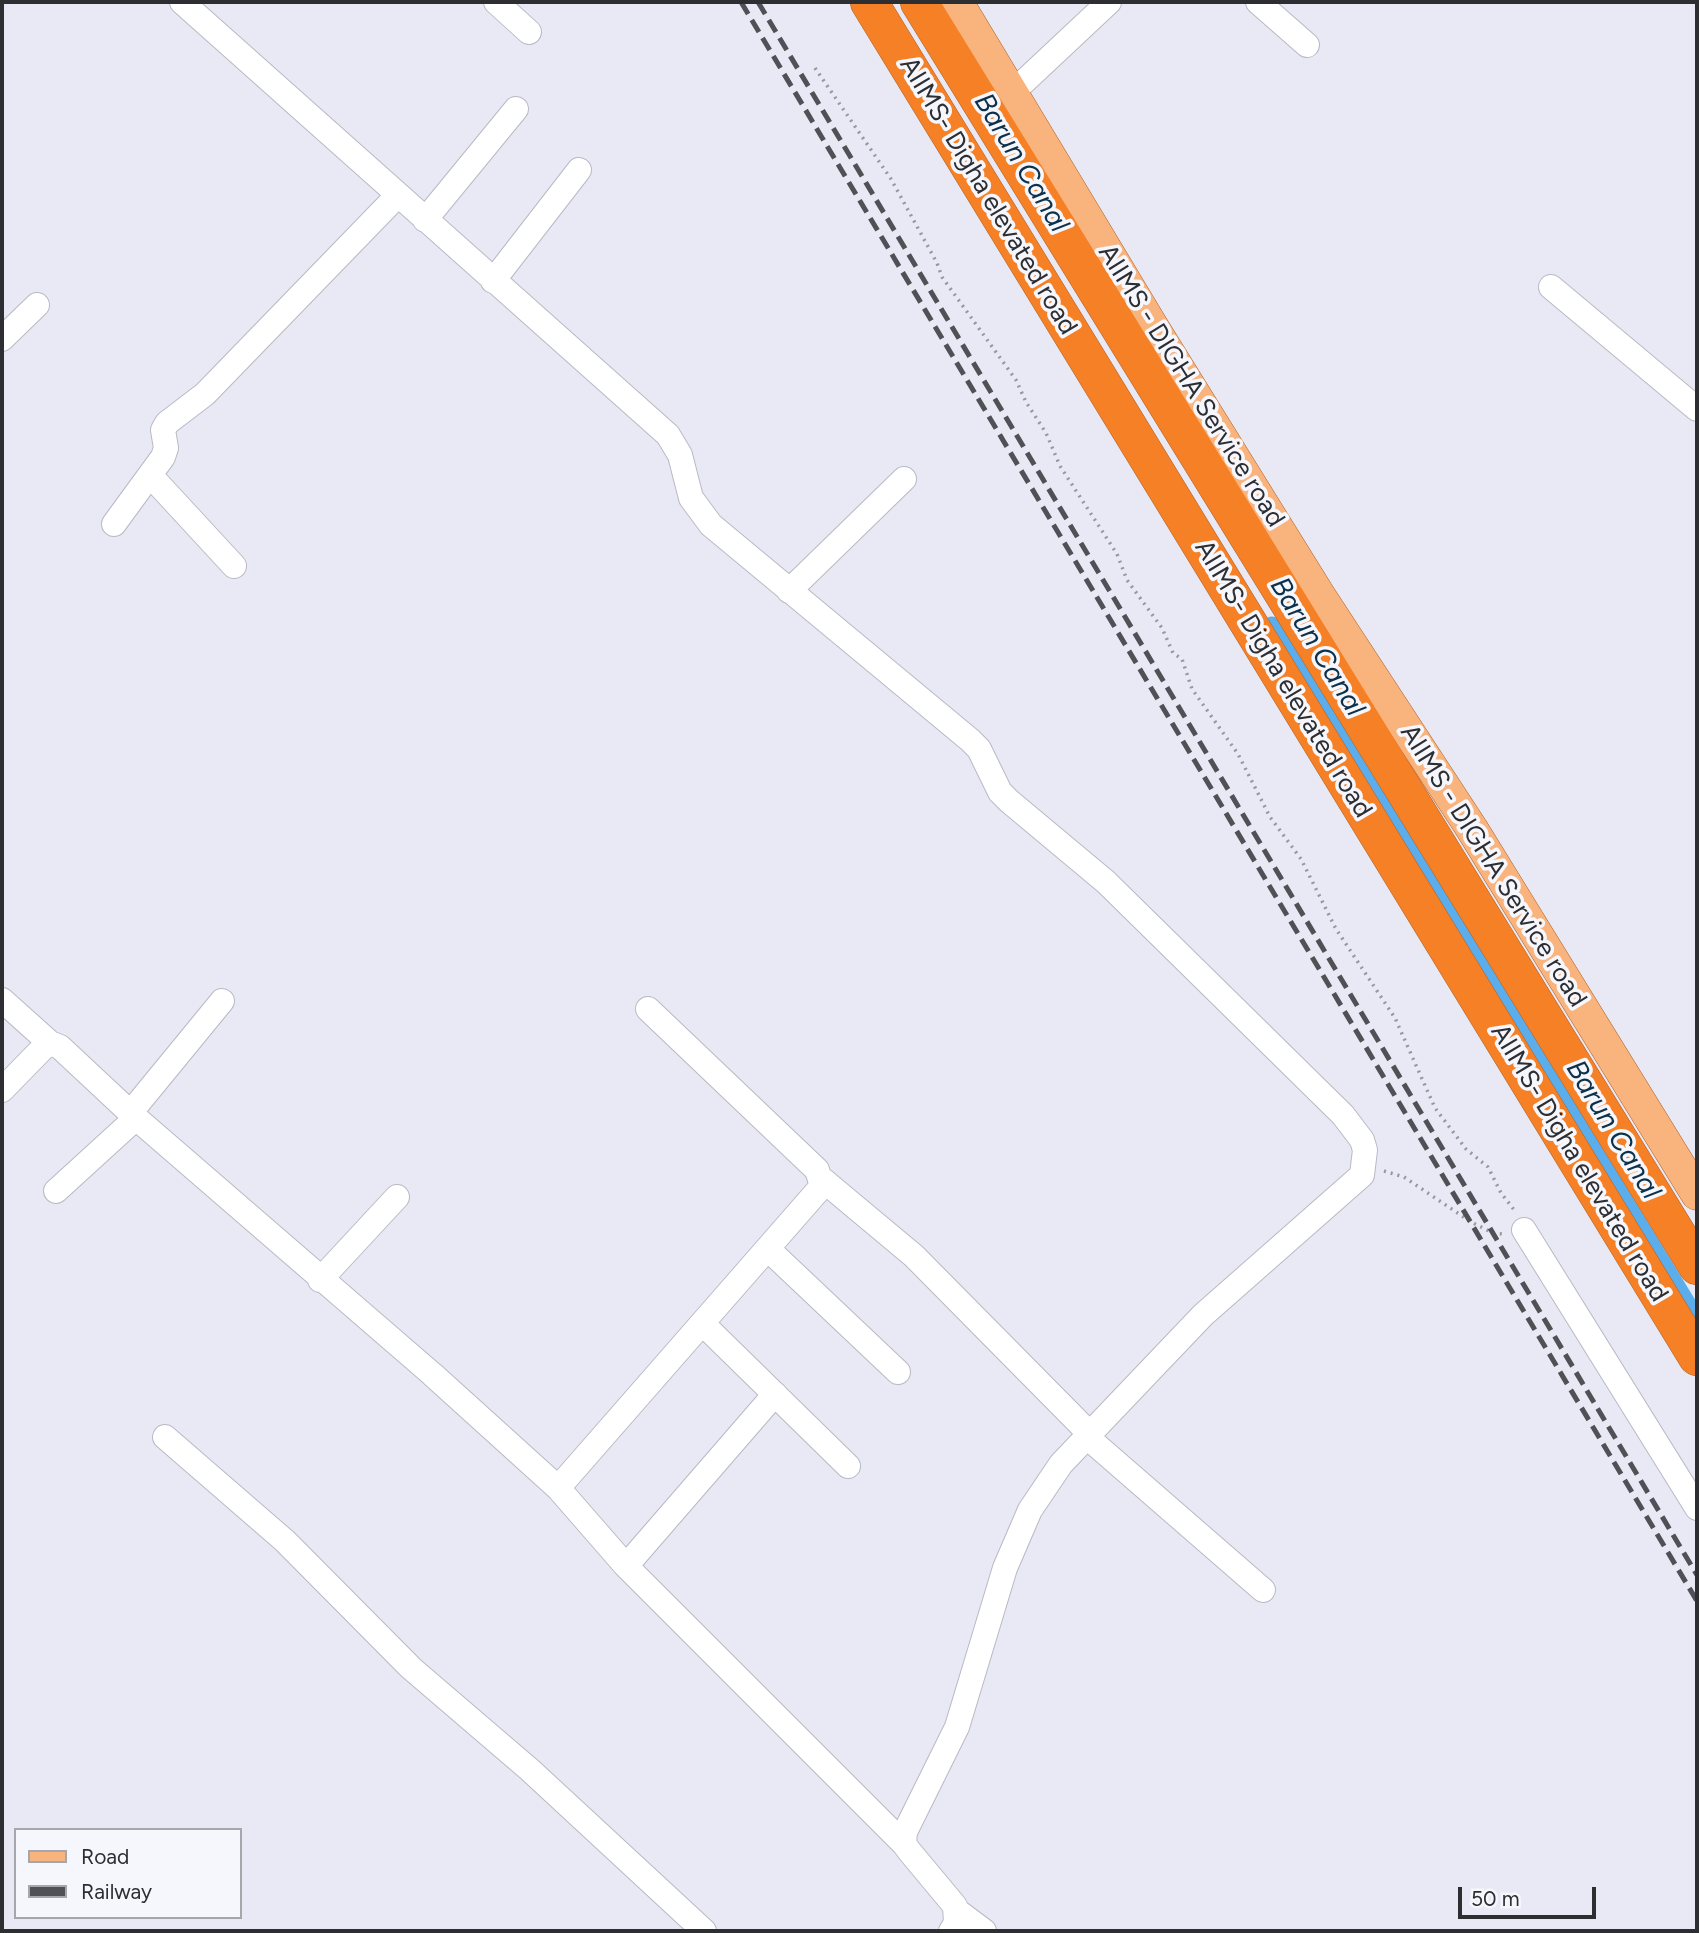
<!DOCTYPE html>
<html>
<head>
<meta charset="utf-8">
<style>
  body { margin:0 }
  #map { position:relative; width:1699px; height:1933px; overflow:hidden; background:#e8e9f4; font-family:Figtree,sans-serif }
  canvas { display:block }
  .frame { position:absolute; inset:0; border:4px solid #2d2e32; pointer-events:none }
  .legend { position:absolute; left:14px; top:1828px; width:228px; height:91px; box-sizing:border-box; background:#f6f7fd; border:2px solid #a6a7ac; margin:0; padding:9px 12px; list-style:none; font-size:21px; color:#2d2e32 }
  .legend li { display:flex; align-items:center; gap:14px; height:35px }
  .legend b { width:35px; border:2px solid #a6a7ac }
  .scale { position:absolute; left:1458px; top:1887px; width:138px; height:32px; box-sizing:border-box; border:4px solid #2d2e32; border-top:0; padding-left:9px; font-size:21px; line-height:24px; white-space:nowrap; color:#2d2e32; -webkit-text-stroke:5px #f6f7fd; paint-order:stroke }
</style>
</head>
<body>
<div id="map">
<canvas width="1699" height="1933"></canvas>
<div class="frame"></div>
<ul class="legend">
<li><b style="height:9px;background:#f9b37d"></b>Road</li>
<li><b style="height:9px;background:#505157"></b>Railway</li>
</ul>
<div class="scale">50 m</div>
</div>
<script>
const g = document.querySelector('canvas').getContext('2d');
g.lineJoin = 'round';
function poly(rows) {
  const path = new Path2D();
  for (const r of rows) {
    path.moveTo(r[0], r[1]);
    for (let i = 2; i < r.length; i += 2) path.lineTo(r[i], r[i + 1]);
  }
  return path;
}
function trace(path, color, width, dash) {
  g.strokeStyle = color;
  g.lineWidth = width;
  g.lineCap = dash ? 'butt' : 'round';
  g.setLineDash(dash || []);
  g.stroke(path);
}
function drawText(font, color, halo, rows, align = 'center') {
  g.font = font + ' Figtree,sans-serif';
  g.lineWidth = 7;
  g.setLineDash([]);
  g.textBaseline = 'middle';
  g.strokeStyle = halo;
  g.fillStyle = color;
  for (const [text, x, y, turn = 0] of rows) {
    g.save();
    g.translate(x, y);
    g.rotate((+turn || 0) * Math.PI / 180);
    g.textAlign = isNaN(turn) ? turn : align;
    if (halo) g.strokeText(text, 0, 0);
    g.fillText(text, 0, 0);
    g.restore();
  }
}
trace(poly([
  [1272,626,1697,1321]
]), '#5baeeb', 19);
const minor = poly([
  [182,2,668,435,680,455,691,498,711,525,970,740,979,749,1000,792,1009,801,1106,882,1343,1115,1362,1140,1365,1150,1362,1175,1203,1315,1061,1464,1030,1510,1005,1568,957,1727,905,1832,904,1844,910,1852,955,1906,956,1923,951,1931],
  [496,2,529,32],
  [1258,2,1307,45],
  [1013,92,1109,2],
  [425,220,516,109],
  [493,281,579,170],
  [1551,287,1697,409],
  [2,339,37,305],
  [150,475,234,566],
  [114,524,163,457,166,448,163,430,167,423,205,394,397,196],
  [789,591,904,479],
  [2,1000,50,1043],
  [2,1090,44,1047,50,1043,60,1047,136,1118,432,1374,558,1488,626,1566,904,1844],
  [131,1112,222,1001],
  [823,1180,914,1256,1090,1434],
  [56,1191,136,1118],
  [1524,1230,1697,1508],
  [769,1250,898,1372],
  [320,1280,397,1197],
  [704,1325,848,1466],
  [165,1437,285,1541,411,1668,530,1770,704,1931],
  [1087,1437,1263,1590],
  [558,1488,822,1186,817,1170,648,1009],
  [626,1566,775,1394],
  [956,1910,984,1931]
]);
const major = poly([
  [957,2,1152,326,1319,595,1472,829,1697,1194]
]);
const highway = poly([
  [869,2,1697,1357],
  [919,2,1697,1266]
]);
trace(minor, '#b8b9c4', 26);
trace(major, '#af632a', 33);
trace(highway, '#af632a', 38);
trace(poly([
  [815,68,891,179,937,263,942,277,1016,380,1026,402,1046,433,1060,466,1117,554,1127,580,1162,628,1173,653,1182,659,1192,689,1238,754,1270,817,1301,859,1336,929,1395,1018,1435,1108,1466,1149,1488,1167,1501,1193,1515,1211],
  [1384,1171,1404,1177,1471,1222,1493,1233,1503,1234]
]), '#96979f', 3.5, [2, 5]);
trace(minor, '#fff', 24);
trace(major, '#f9b37d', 32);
trace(highway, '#f58026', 37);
trace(poly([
  [741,2,1697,1601],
  [758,2,1697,1575]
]), '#505157', 5, [14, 7]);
drawText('26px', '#2d2e32', '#f6f7fd', [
  ["AIIMS- Digha elevated road",988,196,59],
  ["AIIMS - DIGHA Service road",1191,386,58],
  ["AIIMS- Digha elevated road",1283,679,59],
  ["AIIMS - DIGHA Service road",1493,866,58],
  ["AIIMS- Digha elevated road",1579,1163,59]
]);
drawText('italic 28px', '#0d314a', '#f6f7fd', [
  ["Barun Canal",1021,163,59],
  ["Barun Canal",1317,647,59],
  ["Barun Canal",1613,1130,59]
]);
</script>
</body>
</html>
